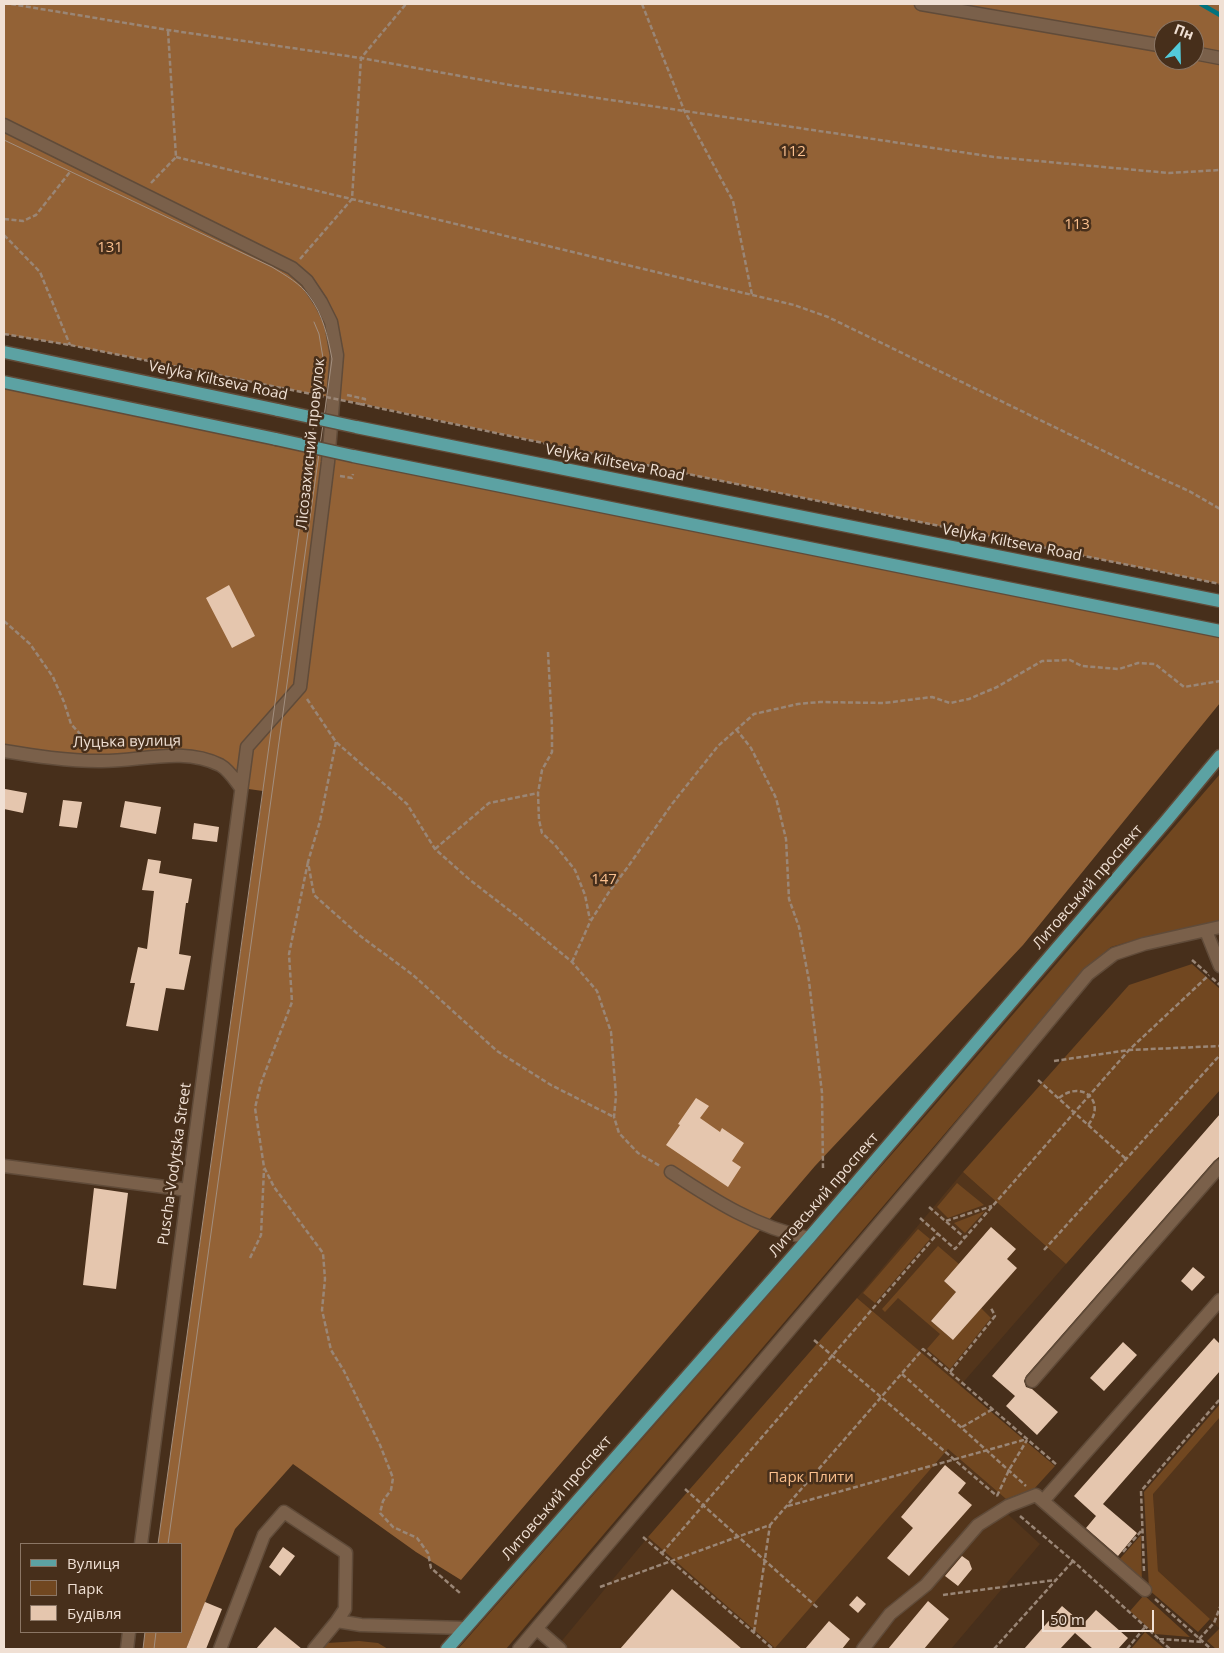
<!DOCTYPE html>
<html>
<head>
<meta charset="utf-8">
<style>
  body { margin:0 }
  #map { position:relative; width:1224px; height:1653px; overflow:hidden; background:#472f1b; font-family:"Open Sans",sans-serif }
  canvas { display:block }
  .frame { position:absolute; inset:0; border:5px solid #f0e0d4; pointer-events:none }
  .legend { position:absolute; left:20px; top:1543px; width:162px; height:90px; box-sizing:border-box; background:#472f1b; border:1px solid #8b7665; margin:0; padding:6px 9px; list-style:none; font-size:15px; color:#f0e0d4 }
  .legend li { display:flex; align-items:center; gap:10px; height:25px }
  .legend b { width:25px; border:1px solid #8b7665 }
  .north { position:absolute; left:1154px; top:20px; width:50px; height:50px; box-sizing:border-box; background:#472f1b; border:1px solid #8b7665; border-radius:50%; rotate:21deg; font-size:14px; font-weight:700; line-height:20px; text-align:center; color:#f0e0d4 }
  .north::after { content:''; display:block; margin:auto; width:18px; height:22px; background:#53cbda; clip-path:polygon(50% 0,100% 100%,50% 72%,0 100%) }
  .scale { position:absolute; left:1042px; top:1610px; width:112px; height:22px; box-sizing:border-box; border:2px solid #f0e0d4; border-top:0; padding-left:6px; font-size:15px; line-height:18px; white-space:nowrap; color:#f0e0d4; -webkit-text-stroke:4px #472f1b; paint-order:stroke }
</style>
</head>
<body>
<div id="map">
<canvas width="1224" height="1653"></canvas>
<div class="frame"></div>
<ul class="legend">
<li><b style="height:6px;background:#5ca2a3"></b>Вулиця</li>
<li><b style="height:14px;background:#714720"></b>Парк</li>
<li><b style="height:14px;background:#e5c6ae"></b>Будівля</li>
</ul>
<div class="north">Пн</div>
<div class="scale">50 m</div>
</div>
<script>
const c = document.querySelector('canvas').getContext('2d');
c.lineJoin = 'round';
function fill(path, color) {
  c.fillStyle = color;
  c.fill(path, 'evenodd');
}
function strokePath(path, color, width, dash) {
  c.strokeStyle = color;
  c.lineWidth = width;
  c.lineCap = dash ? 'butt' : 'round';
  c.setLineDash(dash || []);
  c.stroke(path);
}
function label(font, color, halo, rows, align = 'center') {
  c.font = font + ' "Open Sans",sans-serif';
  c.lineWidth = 5;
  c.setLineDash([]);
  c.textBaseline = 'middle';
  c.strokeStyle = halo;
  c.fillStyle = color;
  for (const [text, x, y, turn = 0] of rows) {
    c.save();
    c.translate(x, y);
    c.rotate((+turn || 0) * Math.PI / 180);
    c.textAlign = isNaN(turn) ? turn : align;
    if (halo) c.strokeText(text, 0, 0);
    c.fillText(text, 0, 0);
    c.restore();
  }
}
fill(new Path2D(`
  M963,1172L1066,1264L960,1386L857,1298Z
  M1220,1417V1629L1158,1571L1153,1493Z
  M948,1449L1006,1499L1000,1507L1040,1544L951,1649H555L648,1537L775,1647Z`), '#53351b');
fill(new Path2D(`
  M1220,774V921L1142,938L1111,947L1085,969L506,1649H458L928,1113Z
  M1192,964L1220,989V1090L1066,1264L963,1172L1129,985Z
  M957,1183L984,1205L948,1218L937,1207Z
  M985,1211L965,1233L954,1223Z
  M918,1229L930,1239L875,1303L863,1293Z
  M938,1246L959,1264L944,1281L956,1292L931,1321L953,1340L981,1308L991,1318L950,1369L927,1349L940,1334L898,1298L885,1312L882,1309Z
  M857,1298L1055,1466L1034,1489L1006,1499L948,1449L775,1648L648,1537Z
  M1220,1404V1417L1153,1494L1158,1571L1210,1619L1198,1632L1149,1590L1144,1492Z
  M1141,1535L1142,1587L1117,1562Z
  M1144,1595L1190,1637L1155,1634L1130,1611Z
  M1220,1628V1649H1216L1207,1641Z
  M1145,1632L1165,1649H1131Z
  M359,1641L378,1643L388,1649H322L327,1643Z`), '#714720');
fill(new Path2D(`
  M4,4H1220V584L693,475L364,404L70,345L4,334ZM1164,30H1194V60H1164Z
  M4,382L1207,628L1220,639V703L1023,945L815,1166L461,1580L416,1552L293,1464L235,1529L186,1649H143L145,1632H181V1544H158L263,791L241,788L203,759L100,761L4,751Z`), '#936236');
strokePath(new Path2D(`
  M1201,4L1220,15`), '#00737e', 4.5);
fill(new Path2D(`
  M229,585L255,636L232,648L206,598Z
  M5,789L27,793L23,813L4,809Z
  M63,800L82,802L77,828L59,826Z
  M125,801L161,807L156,834L120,827Z
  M194,823L219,827L217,842L192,839Z
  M148,859L161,861L159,873L192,879L188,903H186L179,954L191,956L184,990L166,988L158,1031L126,1026L135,983H130L138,947L147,949L154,891L142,890Z
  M696,1098L709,1106L700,1118L720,1132L722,1128L744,1143L732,1161L741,1167L728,1187L666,1145L680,1125L678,1124Z
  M1220,1114V1156L1214,1161L1026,1376L1024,1381L1026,1387L1032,1389L1058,1412L1037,1435L1006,1406L1015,1396L992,1376Z
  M94,1188L128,1193L116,1289L83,1285Z
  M991,1227L1016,1249L1007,1259L1017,1268L953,1340L931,1321L956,1292L944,1281Z
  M1193,1267L1205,1277L1192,1291L1181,1281Z
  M1214,1338L1220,1344V1371L1103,1504L1137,1533L1118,1556L1086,1528L1096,1516L1074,1496Z
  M1123,1342L1137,1355L1104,1391L1090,1378Z
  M945,1465L966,1483L958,1493L972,1505L909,1576L887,1558L913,1528L901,1517Z
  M283,1547L295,1556L280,1576L269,1567Z
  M962,1556L969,1561L972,1569L958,1586L945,1576Z
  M672,1589L742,1649H620Z
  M857,1596L866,1604L858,1613L849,1605Z
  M928,1601L949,1619L924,1649H888Z
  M205,1602L222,1609L206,1649H186Z
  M1062,1606L1083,1624L1096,1610L1128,1638L1118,1649H1093L1075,1633L1060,1649H1024Z
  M829,1621L850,1639L842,1649H805Z
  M275,1627L302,1649H256Z`), '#e5c6ae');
const minor = new Path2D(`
  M921,4L1164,46
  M1194,53L1220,58
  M4,125L292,268L307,281L321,302L331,322L337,355L328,462L300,687L247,747L141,1544
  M4,751C35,756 67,761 99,761C139,762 182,746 220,765C229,770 235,780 241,788
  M1206,931L1220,966
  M4,1166L188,1190
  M671,1172C715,1201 757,1228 809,1238
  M1032,1381L1220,1166
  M1043,1501L1220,1300
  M537,1629L560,1649
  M127,1649L129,1632
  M220,1649L264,1535L284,1512L346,1553L345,1609L337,1621
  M314,1649L337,1621L361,1625L464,1628
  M519,1649L936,1157L1088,974L1114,954L1144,944L1220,927
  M863,1649L890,1614L926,1585L978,1525L1008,1506L1036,1495L1145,1590`);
const major = new Path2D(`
  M4,352L278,410
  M4,382L276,439
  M356,427L1220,601
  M353,456L1220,631
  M447,1649L809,1238L1166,821L1220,756`);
strokePath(minor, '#604b39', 15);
strokePath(major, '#604b39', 15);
strokePath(new Path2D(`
  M11,4L168,30L361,58L510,85L994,157L1169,173L1220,170
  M642,4L684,110L733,201L752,295
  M176,157L794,305L828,317L1149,473L1189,491L1220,509
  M151,183L176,157L168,31
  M4,219L23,221L36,215L70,172
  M4,235L40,272L70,345
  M300,259L352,199L361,58L406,4
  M4,334L70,345L282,388
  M347,395L365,399L364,404
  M360,404L693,475L1220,584
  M340,476L352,478L353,474
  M4,621L30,644L53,677L64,702L71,724L92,747
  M548,652L552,727V752L542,770L538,793L539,820L542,833L555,845L575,870L585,895L590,920
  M307,699L336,742L407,804L435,849L470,880L518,917L572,962L597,991L611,1032L616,1096L614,1117L619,1133L638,1153L660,1166
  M736,729L751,748L776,798L786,839L789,899L799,927L809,981L822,1093L823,1168
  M336,742L320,821L308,862L314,895L359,935L413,975L497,1051L551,1085L614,1117
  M435,849L489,803L538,793
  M308,862L289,954L292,1002L261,1083L255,1108L264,1167L274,1187L323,1253L325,1279L322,1310L331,1350L344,1371L380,1445L393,1478L391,1490L383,1501L380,1513L393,1527L417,1538L428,1553L431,1568L460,1593
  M1192,960L1208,974
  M572,962L590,922L609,892L627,868L672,804L718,746L754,714L798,704L820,702L884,703L932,697L950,703L969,699L997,687L1042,661L1070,660L1082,666L1119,669L1138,663L1155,664L1184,687L1220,681
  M1212,978L1220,985
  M1054,1061L1129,1050L1220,1046
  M1038,1080L1126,1159
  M1059,1098C1082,1079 1107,1102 1088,1125
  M929,1207L964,1237
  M920,1218L955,1249L1129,1050L1209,975
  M946,1221L992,1206
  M1044,1250L1220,1055
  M250,1258L261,1235L264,1169
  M814,1340L997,1496
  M950,1372L995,1316L991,1308
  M902,1374L1026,1486
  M962,1427L993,1409
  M685,1489L819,1609
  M997,1496L1009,1470L1027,1440
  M788,1506L1027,1439
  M1020,1516L1073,1561L1170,1649
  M643,1537L773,1649
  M1123,1552L1142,1530
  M662,1553L938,1233
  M1144,1571L1141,1491L1220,1399
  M600,1587L770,1525L923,1349L1057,1465
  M943,1595L1055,1580
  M1155,1599L1211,1649
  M754,1632L770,1525
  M1159,1639L1203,1642
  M1199,1639L1214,1623L1220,1607
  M994,1649L1073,1561
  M1127,1649L1145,1627`), '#9a8676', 2.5, [5, 2.5]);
strokePath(minor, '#7a604a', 12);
strokePath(major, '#5ca2a3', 12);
strokePath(new Path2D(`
  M4,140L272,267C285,275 301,284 309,296C323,314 328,338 332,359L168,1544
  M158,1544L323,358L319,334L314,322
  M143,1649L145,1632
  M154,1649L156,1632`), '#a38f7f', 1);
const majorBridge = new Path2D(`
  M278,410L356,427
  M276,439L353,456`);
strokePath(majorBridge, '#604b39', 15, []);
strokePath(new Path2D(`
  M282,388L360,404`), '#9a8676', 2.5, [5, 2.5]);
strokePath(majorBridge, '#5ca2a3', 12);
label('15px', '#fbc08e', '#472f1b', [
  ["112",793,152],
  ["113",1077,225],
  ["131",110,248],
  ["147",604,880],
  ["Парк Плити",811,1478]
]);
label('15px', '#f0e0d4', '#472f1b', [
  ["Velyka Kiltseva Road",218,381,12],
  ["Лісозахисний провулок",311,444,-84],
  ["Velyka Kiltseva Road",615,463,11],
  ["Velyka Kiltseva Road",1012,543,11],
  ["Луцька вулиця",127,742,-1],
  ["Литовський проспект",1088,887,-49],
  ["Puscha-Vodytska Street",175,1164,-82],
  ["Литовський проспект",824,1195,-49],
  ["Литовський проспект",557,1498,-49]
]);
</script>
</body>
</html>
